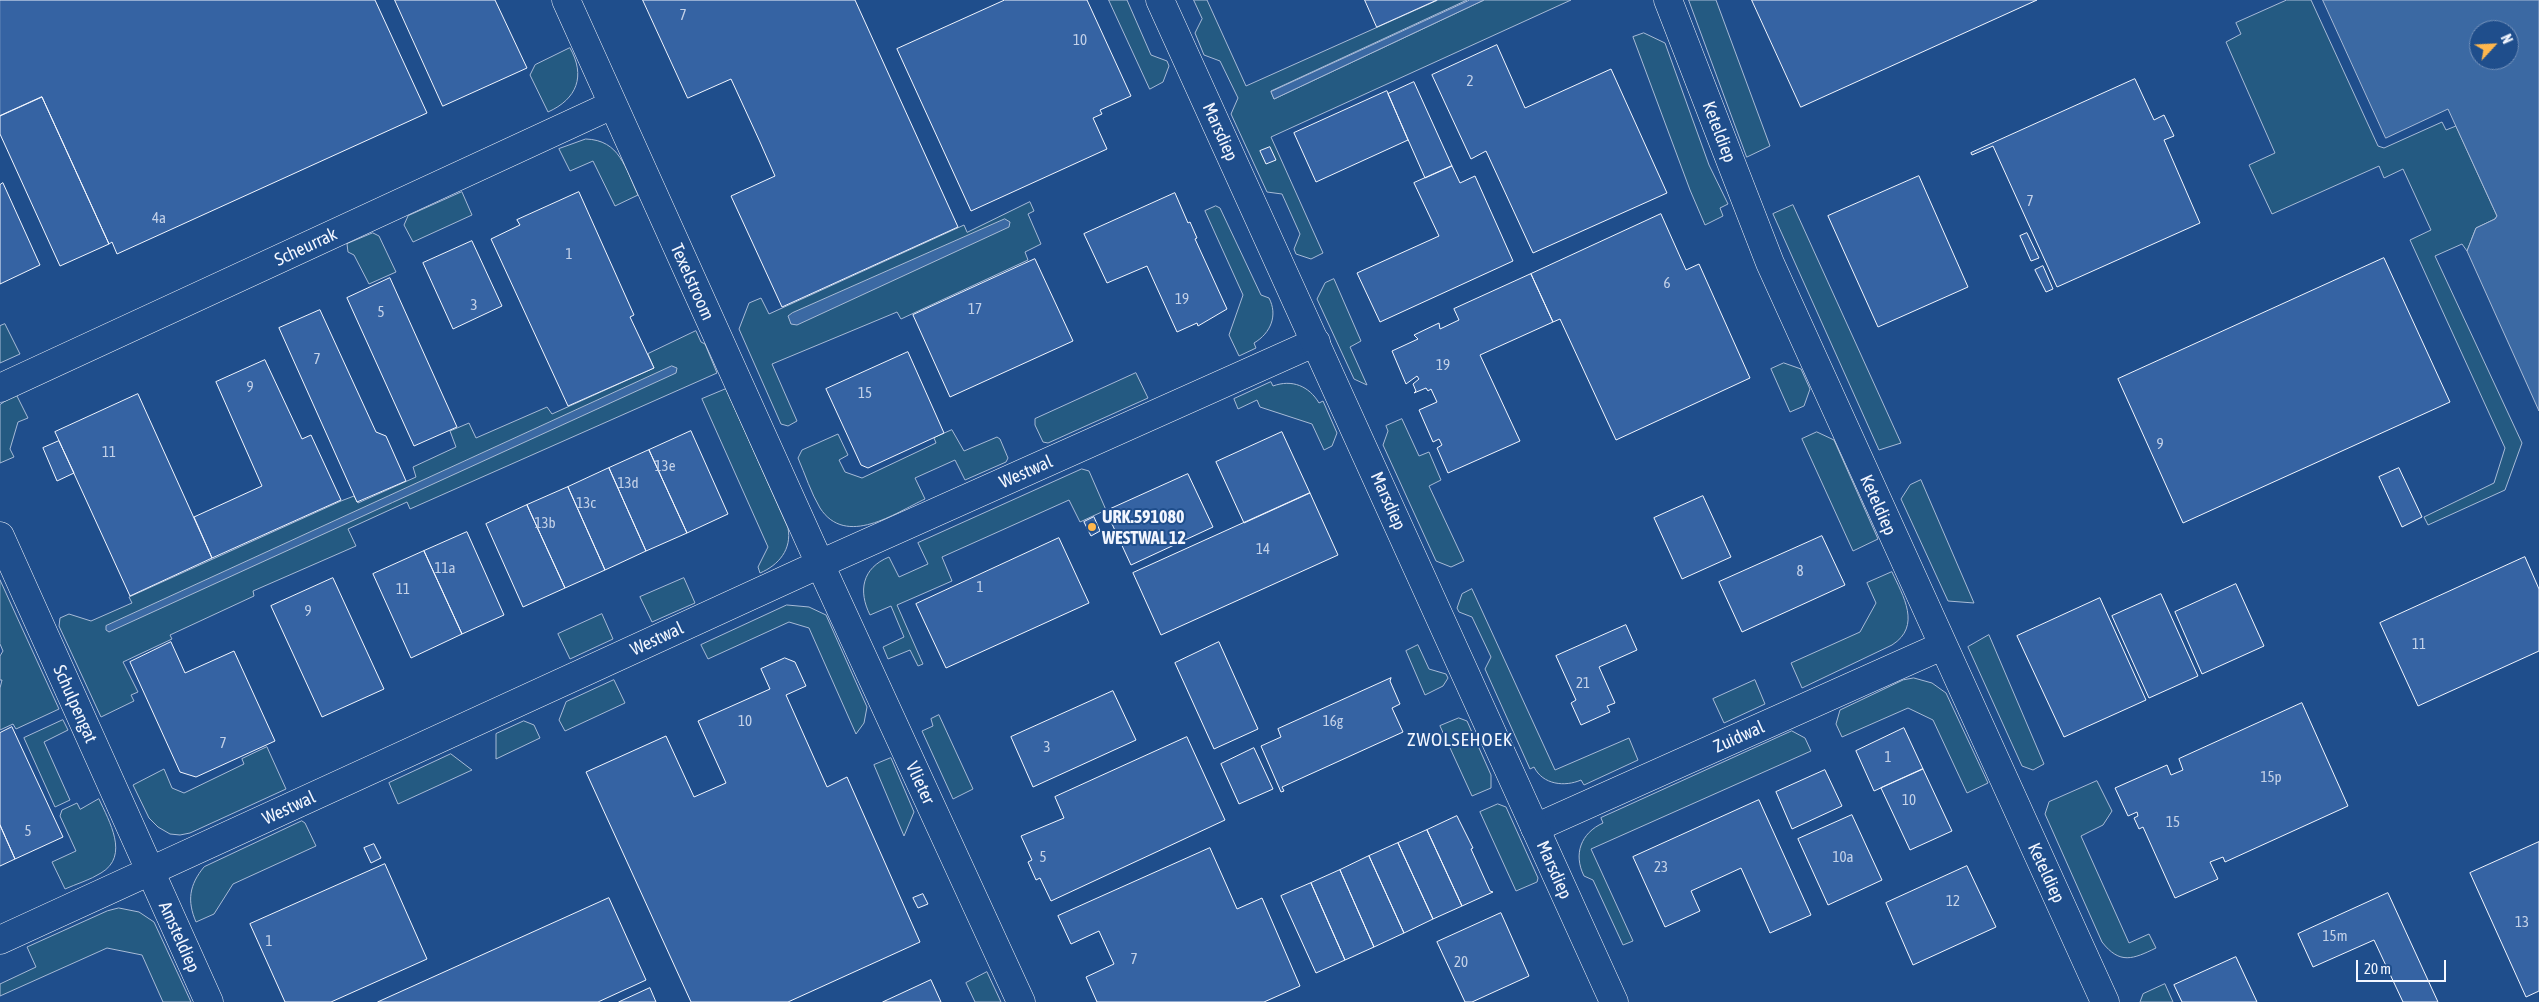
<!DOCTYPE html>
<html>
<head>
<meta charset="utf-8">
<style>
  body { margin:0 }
  #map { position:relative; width:2539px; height:1002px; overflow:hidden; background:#1f4e8c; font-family:"Asap Condensed",sans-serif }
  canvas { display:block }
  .north { position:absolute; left:2469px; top:20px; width:50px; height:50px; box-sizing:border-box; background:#1f4e8c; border:1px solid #7391ba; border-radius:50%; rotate:65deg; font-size:14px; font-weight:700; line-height:20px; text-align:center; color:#f2f6ff }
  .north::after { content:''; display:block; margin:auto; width:18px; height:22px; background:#ffb74d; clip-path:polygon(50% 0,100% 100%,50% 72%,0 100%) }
  .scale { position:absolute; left:2356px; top:960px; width:90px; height:22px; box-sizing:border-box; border:2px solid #f2f6ff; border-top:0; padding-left:6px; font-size:15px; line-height:18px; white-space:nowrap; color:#f2f6ff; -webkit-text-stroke:4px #1f4e8c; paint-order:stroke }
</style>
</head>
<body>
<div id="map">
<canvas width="2539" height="1002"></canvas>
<div class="north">N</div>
<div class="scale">20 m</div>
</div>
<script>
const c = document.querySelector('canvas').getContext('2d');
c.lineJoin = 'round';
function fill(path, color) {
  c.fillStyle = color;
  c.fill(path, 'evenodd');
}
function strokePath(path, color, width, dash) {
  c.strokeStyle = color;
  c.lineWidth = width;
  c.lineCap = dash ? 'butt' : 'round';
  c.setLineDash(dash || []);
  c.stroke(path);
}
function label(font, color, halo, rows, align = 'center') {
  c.font = font + ' "Asap Condensed",sans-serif';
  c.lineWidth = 4;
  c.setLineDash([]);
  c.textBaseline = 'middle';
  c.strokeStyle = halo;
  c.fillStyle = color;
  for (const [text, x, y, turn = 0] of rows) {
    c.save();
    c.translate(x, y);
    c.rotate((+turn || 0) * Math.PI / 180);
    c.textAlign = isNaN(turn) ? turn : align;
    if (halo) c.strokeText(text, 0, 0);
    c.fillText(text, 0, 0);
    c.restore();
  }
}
const green = new Path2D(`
  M1109,0H1127L1151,55L1167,61L1169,66L1163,82L1150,89Z
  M1194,0H1207L1246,86L1438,0H1467L1271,91L1274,99L1484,0H1571L1271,137L1323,253L1311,259L1296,254L1294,249L1300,234L1282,194L1267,192L1231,114L1238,98L1220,61L1204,55L1195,33L1202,19Z
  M1689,0H1716L1770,146L1747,157Z
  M2287,0H2311L2378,146L2384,148L2442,122L2446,130L2456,126L2497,216L2495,219L2476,228L2467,251L2462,244L2435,256L2522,443L2505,490L2428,525L2424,517L2494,483L2505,448L2410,240L2431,230L2403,169L2384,178L2379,166L2272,214L2249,165L2275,153L2226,42L2241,34L2236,23Z
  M1644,33L1665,43L1709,165L1728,204L1720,208L1723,216L1705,225L1690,190L1633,37Z
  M570,48C586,76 577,99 548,112L530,75L535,65Z
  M586,139C620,140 625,168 638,195L615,206L593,161L570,171L559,149Z
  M462,192L472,215L413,242L404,225L408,216Z
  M1030,202L1034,211L1028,214L1041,244L1025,252L1028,260L901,319L897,312L772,364L797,421L788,426L781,424L739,329L749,303L761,298L769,314L964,225L967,232Z
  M1793,205L1901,443L1879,450L1773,214Z
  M1216,206L1220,208L1261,295L1269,298C1278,315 1271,333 1254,343L1256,348L1239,356L1229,335L1243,295L1205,211Z
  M373,233L379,236L396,272L369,284L354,255L348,252L347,244Z
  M1334,279L1361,341L1350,347L1367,385L1354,379L1317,299L1325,283Z
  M5,324L20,354L0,363V326Z
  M696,331L701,342L705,344L717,373L410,509L407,502L348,529L356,546L253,591L254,596L170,635L172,639L123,662L138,692L131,695L134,701L101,717L59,626L60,618L69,614L91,621L132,603L129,597L341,501L354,496L358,503L416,477L413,467L456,447L450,431L469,423L476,438L547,407L552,414L654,368L648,354Z
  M1784,363L1801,369L1810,389L1804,406L1790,412L1771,369Z
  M1136,373L1148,398L1048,443L1043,442L1035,425V419Z
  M1271,382L1273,386C1292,379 1309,386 1319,403L1323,401L1337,433L1332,446L1324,450L1312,424L1260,407L1257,400L1238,409L1234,399Z
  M726,389L788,528C792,549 779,565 760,573L758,567L768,547L702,399Z
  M16,394L28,418L18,422L10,449L14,457L0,463V405Z
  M1402,419L1419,456L1429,452L1441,480L1429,486L1464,561L1451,567L1436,561L1383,445L1388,431L1386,426Z
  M952,430L964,451L997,437L1000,439L1008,458L1006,462L965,480L955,460L915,478L925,499C895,513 846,548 820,508C811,493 805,474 798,458L802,450L838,434L848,455L839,460L845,472L862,478L936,443L934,438Z
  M1817,432L1834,440L1878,539L1853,551L1802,439Z
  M1082,469L1089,471L1106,510L1080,522L1069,500L942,557L952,581L897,605L923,664L918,666L910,650L888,659L883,647L904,637L891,606L870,615C858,591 862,568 889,557L899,577L928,564L918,543Z
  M1921,480L1974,603L1948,601L1901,499L1910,485Z
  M1892,572C1903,596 1922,626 1892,645L1802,688L1791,663L1860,632L1876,603L1867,583Z
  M684,578L695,603L652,622L640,597Z
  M0,580L59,709L16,729L13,724L0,730V688L2,680H0V656L3,651L0,644Z
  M1472,589L1555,770L1629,738L1638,760L1584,785L1581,780C1565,787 1543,785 1534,767L1530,769L1485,669L1491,657L1472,617L1459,612L1457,608L1462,594Z
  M787,605L809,607L826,615L867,707L864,723L856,734L809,628L789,622L708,659L701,645Z
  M602,614L613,639L570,659L558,634Z
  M1989,635L2044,764L2033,770L2022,766L1968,647Z
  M1418,645L1429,669L1446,674L1448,678L1443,686L1425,695L1406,651Z
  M1914,678L1932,683L1946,693L1988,783L1967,793L1933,720L1908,708L1842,737L1836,724L1840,710L1903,680Z
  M614,680L625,703L565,731L559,720L566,702Z
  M1755,680L1765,704L1724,723L1713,699Z
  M939,715L973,789L953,799L922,731L933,726L931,719Z
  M1459,718L1467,721L1491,775V788L1472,796L1440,726Z
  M63,720L68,730L44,742L70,800L55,807L24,738Z
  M524,721L534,725L540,738L496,759V734Z
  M1792,731L1805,738L1811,751L1591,849L1633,941L1623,945L1593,880L1584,876C1573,854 1581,833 1603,823L1601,818Z
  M267,747L286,789L190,833L180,835L170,834L158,827L149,818L133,785L164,769L172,788L184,793L244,764L242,759Z
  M451,754L472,770L398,804L389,783Z
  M891,758L914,812L904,836L874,765Z
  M2097,781L2112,811L2103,825L2081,836L2129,943L2149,934L2156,948C2133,959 2120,965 2102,942L2045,814L2049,802Z
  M99,799C109,821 130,856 101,873C90,880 76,884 65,889L52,862L76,851L60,816L62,810L77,803L80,809Z
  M1498,804L1506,807L1538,878L1537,882L1516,891L1480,812Z
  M302,821L305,823L316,846L233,884L214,914L196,922C187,901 189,885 204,867Z
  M119,908L139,912L154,922L191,1002H163L142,955L107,948L0,996V984L36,967L27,947L107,911Z
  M987,972L1001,1002H975L966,983Z
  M2165,984L2173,1002H2140L2143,994Z`);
fill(green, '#245a82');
strokePath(green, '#a8bbd7', 1);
const water = new Path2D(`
  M1470,0H1484L1274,99L1271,92Z
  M2323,0H2539V411L2467,251L2476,228L2495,219L2497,216L2448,109L2386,138ZM2479,30H2509V60H2479Z
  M1005,219L1010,222L1009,227L797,325L791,324L788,316L792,313Z
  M672,366L677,368L676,373L109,632L106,630V626Z`);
fill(water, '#3b69a3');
strokePath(water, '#a8bbd7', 1);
const building = new Path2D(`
  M0,0H375L427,113L117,254L112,242L109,244L42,97L0,116Z
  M395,0H495L527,68L443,106Z
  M643,0H855L958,227L782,307L731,196L775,176L760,142L731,79L688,98Z
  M1005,0H1087L1131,96L1100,110L1102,114L1093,118L1107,149L971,211L897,49Z
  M1365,0H1437L1377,27Z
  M1752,0H2037L1801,107Z
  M1497,45L1525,108L1611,69L1667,193L1533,253L1486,151L1471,159L1432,75Z
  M2135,79L2154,120L2164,115L2174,136L2164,140L2200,223L2057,287L1993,146L1972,155L1971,153Z
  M1414,82L1452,166L1425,178L1388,94Z
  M1387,91L1408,140L1316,182L1294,133Z
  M42,97L109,244L60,266L0,134V116Z
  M1270,147L1276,160L1266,164L1260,151Z
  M1452,166L1460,183L1475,176L1513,261L1380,322L1357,273L1439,236L1414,183Z
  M1919,176L1968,287L1878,327L1828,216Z
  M3,183L40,265L0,284V185Z
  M579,192L634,315L630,317L654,368L568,406L491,239L520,225L517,220Z
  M1175,193L1188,223L1190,222L1197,238L1195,239L1227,309L1198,326L1197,323L1177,332L1147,266L1107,283L1084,234Z
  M1661,214L1686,270L1699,264L1750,378L1616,440L1560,319L1553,322L1531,274Z
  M2027,233L2039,258L2031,261L2020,236Z
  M472,241L502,306L453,329L423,263Z
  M2384,258L2450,402L2183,523L2118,379Z
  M1035,259L1073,341L950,397L913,315Z
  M2043,266L2053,289L2046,292L2035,270Z
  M1531,274L1553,322L1480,355L1520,441L1448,473L1437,448L1442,445L1439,439L1433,442L1419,410L1437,402L1431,389L1428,391L1426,388L1414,393L1416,391L1413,384L1419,379L1417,376L1406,384L1392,351L1418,339L1414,335L1439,323L1440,329L1459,320L1454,309Z
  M390,278L457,427L414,446L347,298Z
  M320,310L376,432L386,436L406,481L357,502L279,328Z
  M908,352L944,433L868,468L861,465L826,389Z
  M265,360L302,439L311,435L341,500L212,558L194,517L262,486L216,382Z
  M138,394L212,558L130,596L55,432Z
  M691,431L728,514L687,533L649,450Z
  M1282,432L1310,493L1244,523L1216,462Z
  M59,441L74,473L57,481L43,448Z
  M649,450L687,533L646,551L609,468Z
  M609,468L646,551L605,570L568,487Z
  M2399,468L2422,517L2402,527L2379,477Z
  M1188,474L1213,527L1131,565L1106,511Z
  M568,487L605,570L565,588L527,505Z
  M1310,493L1338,555L1161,635L1133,573Z
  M1703,496L1731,557L1682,579L1654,518Z
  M527,505L565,588L523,607L486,524Z
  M1094,517L1100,531L1091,536L1084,522Z
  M467,532L504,615L462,634L424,551Z
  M1822,536L1845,585L1742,632L1719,582Z
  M1059,538L1089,603L946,668L916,604Z
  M424,551L462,634L411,658L373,574Z
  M2525,557L2539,589V651L2418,706L2380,623Z
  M333,578L384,689L322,717L271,606Z
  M2236,584L2264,646L2202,674L2175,612Z
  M2161,594L2198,676L2149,698L2112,616Z
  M2100,598L2146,700L2064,737L2017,636Z
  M1626,625L1637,650L1599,667L1615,703L1607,706L1610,712L1581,725L1571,703L1576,700L1556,656Z
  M171,642L185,673L234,651L275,741L196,777L180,772L130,662Z
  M1219,642L1258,729L1214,749L1175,663Z
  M785,658L795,662L806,686L786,695L827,787L847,777L920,942L788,1002H691L586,772L666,736L694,797L726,783L698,721L770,689L761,669Z
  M1391,678L1390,681L1400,704L1392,708L1403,732L1282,787L1284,791L1281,792L1261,746L1281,737L1278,729Z
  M1113,691L1136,740L1033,787L1011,737Z
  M2302,703L2348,806L2225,862L2223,857L2210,862L2218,879L2175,898L2143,827L2139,829L2134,818L2138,816L2137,812L2128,816L2115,788L2167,765L2171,775L2183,770L2179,759Z
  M12,727L63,837L15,859L0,825V733Z
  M1904,728L1923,769L1874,791L1856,751Z
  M1187,737L1225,820L1051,901L1040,878L1036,880L1028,862L1032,860L1021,836L1064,818L1055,797Z
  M1254,748L1273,789L1239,804L1221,764Z
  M1923,769L1952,831L1910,850L1881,788Z
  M1825,770L1842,806L1792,829L1776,792Z
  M1759,800L1811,915L1770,933L1741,868L1691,891L1700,911L1665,927L1633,857Z
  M1852,815L1882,880L1828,905L1798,839Z
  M1457,816L1473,848L1471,849L1490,891L1493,892L1462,906L1427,830Z
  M0,825L15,859L0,866Z
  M1427,830L1462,906L1433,919L1398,843Z
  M2539,842V991L2526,997L2470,873Z
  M1398,843L1433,919L1404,933L1369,856Z
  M374,844L381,858L371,863L364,848Z
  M1210,848L1237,909L1262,898L1300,986L1264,1002H1097L1086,977L1114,964L1099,931L1071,944L1058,916Z
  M1369,856L1404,933L1374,947L1340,870Z
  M385,864L427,959L331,1002H285L250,924Z
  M1967,866L1996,927L1913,965L1886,903Z
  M1340,870L1374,947L1345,960L1311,883Z
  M1311,883L1345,960L1316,973L1281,896Z
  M2388,893L2438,1002H2403L2374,940L2313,967L2298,934Z
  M923,894L928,904L918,908L913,898Z
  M609,898L646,980L598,1002H378Z
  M1501,913L1529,976L1472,1002H1465L1437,942Z
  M2236,957L2257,1002H2182L2174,985Z
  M931,980L941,1002H883Z
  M650,988L656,1002H619Z`);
fill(building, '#3563a3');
strokePath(building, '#f2f6ff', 1);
const street = new Path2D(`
  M566,0L820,564L1021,1002
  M1668,0L1770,263L2105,1002
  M0,388L612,105
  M0,536L209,1002
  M1535,828L1942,646
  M0,940L820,564L1316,342`);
const secondary = new Path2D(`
  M1160,0L1614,1002`);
strokePath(street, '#f2f6ff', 29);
strokePath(secondary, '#f2f6ff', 29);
strokePath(street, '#1f4e8c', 28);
strokePath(secondary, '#1f4e8c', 28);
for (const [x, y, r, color] of [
  [1092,527,5,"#ffb74d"]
]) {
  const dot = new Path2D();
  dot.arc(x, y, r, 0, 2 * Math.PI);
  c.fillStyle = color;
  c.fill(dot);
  strokePath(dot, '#1f4e8c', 2);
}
label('15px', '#c3d1e8', null, [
  ["7",683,15],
  ["10",1080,40],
  ["2",1470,81],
  ["7",2030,201],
  ["4a",159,218],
  ["1",569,254],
  ["6",1667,283],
  ["19",1182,299],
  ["3",474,305],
  ["17",975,309],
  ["5",381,312],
  ["7",317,359],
  ["19",1443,365],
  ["9",250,387],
  ["15",865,393],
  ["9",2160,444],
  ["11",109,452],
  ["13e",665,466],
  ["13d",628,483],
  ["13c",586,503],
  ["13b",545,523],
  ["14",1263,549],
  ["11a",445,568],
  ["8",1800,571],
  ["1",980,587],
  ["11",403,589],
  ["9",308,611],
  ["11",2419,644],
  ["21",1583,683],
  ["10",745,721],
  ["16g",1333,721],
  ["7",223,743],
  ["3",1047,747],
  ["1",1888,757],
  ["15p",2271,777],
  ["10",1909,800],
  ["15",2173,822],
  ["5",28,831],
  ["5",1043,857],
  ["10a",1843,857],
  ["23",1661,867],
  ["12",1953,901],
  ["13",2522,922],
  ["15m",2335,936],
  ["1",269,941],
  ["7",1134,959],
  ["20",1461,962]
]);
label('18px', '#f2f6ff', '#1f4e8c', [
  ["Marsdiep",1220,132,66],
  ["Keteldiep",1719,132,69],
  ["Scheurrak",306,247,-25],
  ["Texelstroom",692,282,66],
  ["Westwal",1026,472,-24],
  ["Marsdiep",1388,501,66],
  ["Keteldiep",1878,505,66],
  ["Westwal",657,639,-25],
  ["Schulpengat",75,704,66],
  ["Zuidwal",1739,737,-24],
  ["Vlieter",920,783,65],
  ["Westwal",289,808,-25],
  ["Marsdiep",1554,870,66],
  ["Keteldiep",2046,873,65],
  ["Amsteldiep",179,937,66]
]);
label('bold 18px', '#f2f6ff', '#1f4e8c', [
  ["URK.591080",1102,517],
  ["WESTWAL 12",1102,538]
], 'left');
c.letterSpacing = '1px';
label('19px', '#f2f6ff', '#1f4e8c', [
  ["ZWOLSEHOEK",1460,740]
]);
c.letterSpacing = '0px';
</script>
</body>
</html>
